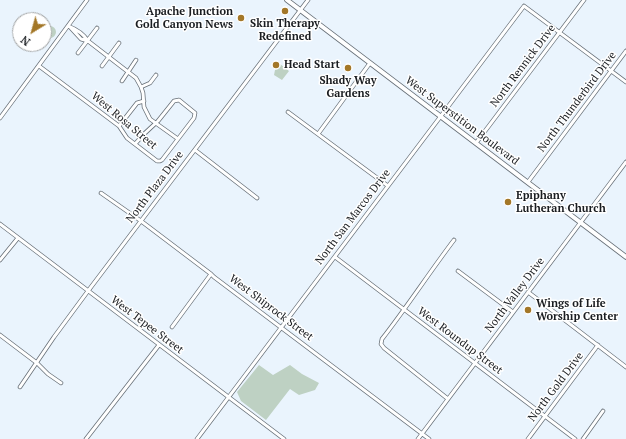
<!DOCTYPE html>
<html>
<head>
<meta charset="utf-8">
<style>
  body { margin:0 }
  #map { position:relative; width:626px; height:439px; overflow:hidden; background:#eaf4fd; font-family:"PT Serif",serif }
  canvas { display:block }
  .north { position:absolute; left:12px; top:12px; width:40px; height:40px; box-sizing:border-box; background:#fff; border:1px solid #a3a5a6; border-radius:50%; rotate:217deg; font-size:11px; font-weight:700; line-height:16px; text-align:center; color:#1a1d21 }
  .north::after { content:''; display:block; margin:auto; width:14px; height:18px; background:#a37728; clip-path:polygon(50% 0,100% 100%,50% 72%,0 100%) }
</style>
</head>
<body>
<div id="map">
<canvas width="626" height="439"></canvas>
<div class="north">N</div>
</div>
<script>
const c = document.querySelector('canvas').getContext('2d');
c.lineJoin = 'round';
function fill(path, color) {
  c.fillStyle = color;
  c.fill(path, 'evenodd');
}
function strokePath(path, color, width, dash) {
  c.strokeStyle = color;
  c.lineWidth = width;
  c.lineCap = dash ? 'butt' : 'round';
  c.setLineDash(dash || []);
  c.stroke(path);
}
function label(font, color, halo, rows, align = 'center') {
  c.font = font + ' "PT Serif",serif';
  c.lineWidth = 3;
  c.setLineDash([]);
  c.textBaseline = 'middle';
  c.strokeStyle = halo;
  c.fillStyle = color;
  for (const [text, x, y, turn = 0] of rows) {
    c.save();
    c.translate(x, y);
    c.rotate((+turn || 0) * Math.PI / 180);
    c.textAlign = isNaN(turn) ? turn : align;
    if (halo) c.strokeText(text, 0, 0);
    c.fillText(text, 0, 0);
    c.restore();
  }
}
fill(new Path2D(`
  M44 32a6 6 0 1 1 12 0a6 6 0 1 1-12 0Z
  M280,64L289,71L282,80L274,75L275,70Z
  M259,365L273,375L290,365L302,374L319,383L315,390L299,395L290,389L266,420L241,401L237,392Z`), '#bed1c3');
const minor = new Path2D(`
  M68,26C76,29 83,33 88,41L136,78L141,87L143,93L144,107L150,119L178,139
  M69,26L81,39L88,41
  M78,53L97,28
  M39,66L119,126L127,138L157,161H160L162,160L194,118L195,113L179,100L174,101L158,121L144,134L135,144
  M102,66L119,43
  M122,81L136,60
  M141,87L150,83L156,75
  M288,112L388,186
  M0,118L87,0
  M119,126L137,103L144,101
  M318,134L370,63
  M476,143L584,0
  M195,150L257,198
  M528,182L626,51
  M101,193L141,221L211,274L214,277L429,439
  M0,224L284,439
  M335,257L575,439
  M0,260L18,238
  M458,271L513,312
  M528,292L626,367
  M172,327L211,274
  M0,335L37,363L48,374L61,383
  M20,387L54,337L88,291L308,0
  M448,399L384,348L381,344L382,339C407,307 429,273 454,240
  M86,439L159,345
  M197,439L524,6L626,82
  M418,439L626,162
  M528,439L598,345
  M583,439L603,411`);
const major = new Path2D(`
  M287,0L626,257`);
strokePath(minor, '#666e76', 4.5);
strokePath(major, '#666e76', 5.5);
strokePath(minor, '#fff', 3);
strokePath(major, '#fff', 4);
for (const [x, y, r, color] of [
  [285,11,4,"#a37728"],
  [241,18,4,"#a37728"],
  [276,65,4,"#a37728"],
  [348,68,4,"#a37728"],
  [508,202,4,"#a37728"],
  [528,310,4,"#a37728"]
]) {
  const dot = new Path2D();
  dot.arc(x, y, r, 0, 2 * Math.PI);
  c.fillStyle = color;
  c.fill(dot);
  strokePath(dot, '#fff', 1.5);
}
label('bold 11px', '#1a1d21', '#fff', [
  ["Apache Junction",233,12,"right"],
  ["Gold Canyon News",233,25,"right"],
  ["Skin Therapy",285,24,"center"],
  ["Redefined",285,37,"center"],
  ["Head Start",284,65],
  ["Shady Way",348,81,"center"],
  ["Gardens",348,94,"center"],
  ["Epiphany",516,196],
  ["Lutheran Church",516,209],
  ["Wings of Life",536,304],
  ["Worship Center",536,317]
], 'left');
label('11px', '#1a1d21', '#fff', [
  ["North Rennick Drive",523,66,-53],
  ["North Thunderbird Drive",577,102,-53],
  ["West Rosa Street",124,121,40],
  ["West Superstition Boulevard",462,121,37],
  ["North Plaza Drive",155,187,-53],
  ["North San Marcos Drive",353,217,-53],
  ["North Valley Drive",515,295,-53],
  ["West Shiprock Street",271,308,37],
  ["West Tepee Street",147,325,37],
  ["West Roundup Street",460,341,37],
  ["North Gold Drive",556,387,-53]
]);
</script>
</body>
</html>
